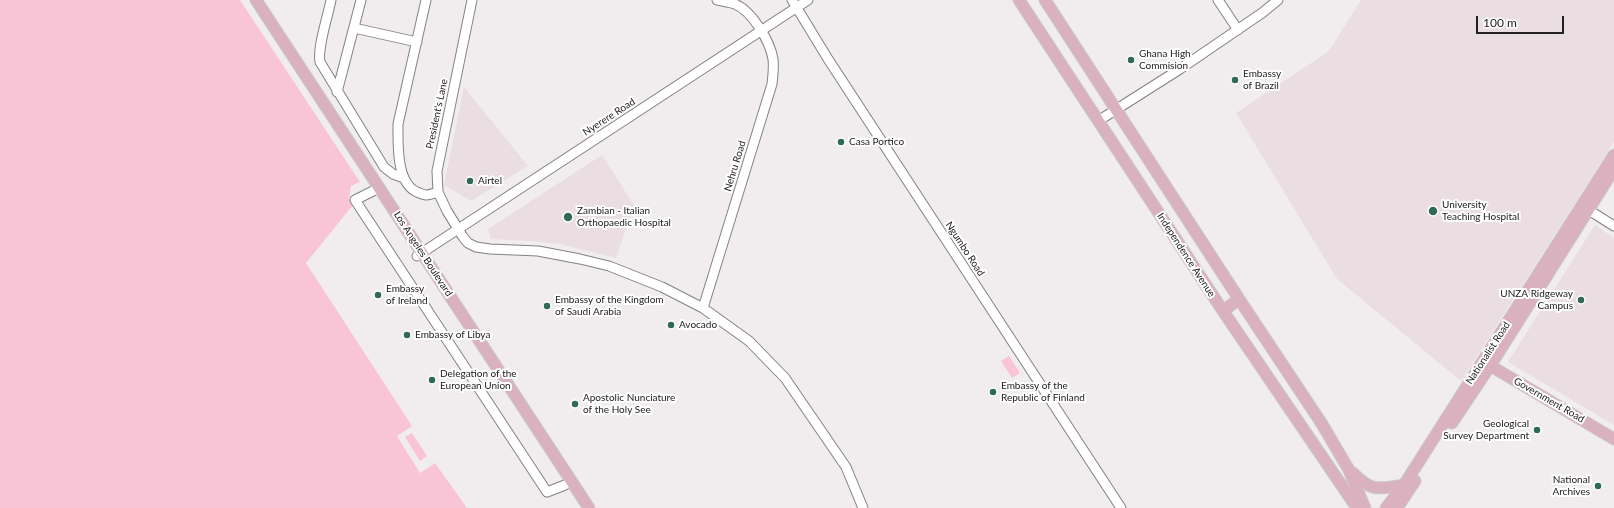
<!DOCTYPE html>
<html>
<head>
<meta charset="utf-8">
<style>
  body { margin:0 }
  #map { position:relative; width:1614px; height:508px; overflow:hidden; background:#f1edee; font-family:Lato,sans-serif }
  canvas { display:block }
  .scale { position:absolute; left:1476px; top:16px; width:88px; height:18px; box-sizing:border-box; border:2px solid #222021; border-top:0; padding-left:5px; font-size:12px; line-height:14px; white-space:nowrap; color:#222021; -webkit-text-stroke:3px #fff; paint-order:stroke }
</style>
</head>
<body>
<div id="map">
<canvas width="1614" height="508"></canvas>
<div class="scale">100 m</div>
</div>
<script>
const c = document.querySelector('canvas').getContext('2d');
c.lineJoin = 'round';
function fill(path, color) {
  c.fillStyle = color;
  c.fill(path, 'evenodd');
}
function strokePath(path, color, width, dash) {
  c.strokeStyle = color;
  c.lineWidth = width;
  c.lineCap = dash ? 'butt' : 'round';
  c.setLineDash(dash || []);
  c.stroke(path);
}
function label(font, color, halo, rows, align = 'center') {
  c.font = font + ' Lato,sans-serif';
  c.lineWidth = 4;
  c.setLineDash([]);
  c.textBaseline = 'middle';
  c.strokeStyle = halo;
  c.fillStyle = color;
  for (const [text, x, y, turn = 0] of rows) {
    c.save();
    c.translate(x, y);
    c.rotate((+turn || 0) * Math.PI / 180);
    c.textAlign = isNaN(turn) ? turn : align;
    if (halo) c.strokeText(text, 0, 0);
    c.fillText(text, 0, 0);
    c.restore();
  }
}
fill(new Path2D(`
  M1361,0H1614V142L1461,381L1337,279L1236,113L1329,51Z
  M464,87L528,166L471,201L444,185Z
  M602,155L634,205L616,258L560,244L530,241L491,239L488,229Z
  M1595,225L1614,238V425L1508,362Z`), '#eadee2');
fill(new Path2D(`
  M0,0H240L360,182L351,186L349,199L353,205L306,263L412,426L397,436L420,473L435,463L467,508H0Z
  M1009,356L1020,373L1012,378L1001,361Z
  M412,433L427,456L420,461L405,437Z`), '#f9c5d6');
const minor = new Path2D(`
  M331,0C328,16 317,48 320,62L384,167L393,174L404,178
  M426,0L398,124C398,143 396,183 417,192C420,193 423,195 426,195C430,195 434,193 438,192
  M472,0L437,171L438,192L447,211L463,237L468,243L476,247L490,249L538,251L580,259L609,266L662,287L703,308L749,341L785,378L846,467L863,508
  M792,0L828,59L1121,508
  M1218,0L1238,30
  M354,28L417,42
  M337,92L361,0
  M1098,121L1180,69L1262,13L1278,0
  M379,188L355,200L547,492L565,485
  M1584,207L1614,226
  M417,256L808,0
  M703,308L772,84C773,75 774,67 773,59C770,41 752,11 735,4C729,2 723,1 717,0`);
const major = new Path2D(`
  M256,0L589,508
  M1019,0L1223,311L1357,508
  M1045,0L1239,299L1322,424L1349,470L1365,508
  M1223,311L1239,299
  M1484,362L1614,439
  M1452,423L1490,366L1614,169
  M1353,473C1371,492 1379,489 1404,485
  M1386,508L1404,485L1614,155
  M1397,508L1415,481`);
strokePath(minor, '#848182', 11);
strokePath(major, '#cac9ca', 13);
strokePath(minor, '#fff', 9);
strokePath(major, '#dab1bf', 11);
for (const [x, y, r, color] of [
  [1131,60,4,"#306a53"],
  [1235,80,4,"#306a53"],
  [841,142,4,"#306a53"],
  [470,181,4,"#306a53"],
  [1433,211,5,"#306a53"],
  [568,217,5,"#306a53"],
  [378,295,4,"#306a53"],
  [1581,300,4,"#306a53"],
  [547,306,4,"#306a53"],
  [671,325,4,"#306a53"],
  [407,335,4,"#306a53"],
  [432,380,4,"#306a53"],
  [993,392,4,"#306a53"],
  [575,404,4,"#306a53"],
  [1537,430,4,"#306a53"],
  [1598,486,4,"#306a53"]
]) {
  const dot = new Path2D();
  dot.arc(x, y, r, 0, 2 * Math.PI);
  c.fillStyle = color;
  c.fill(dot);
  strokePath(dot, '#fff', 1.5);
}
label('10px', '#222021', '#fff', [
  ["Ghana High",1139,54],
  ["Commision",1139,66],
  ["Embassy",1243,74],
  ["of Brazil",1243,86],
  ["Casa Portico",849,142],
  ["Airtel",478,181],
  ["University",1442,205],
  ["Teaching Hospital",1442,217],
  ["Zambian - Italian",577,211],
  ["Orthopaedic Hospital",577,223],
  ["Embassy",386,289],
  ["of Ireland",386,301],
  ["UNZA Ridgeway",1573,294,"right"],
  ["Campus",1573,306,"right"],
  ["Embassy of the Kingdom",555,300],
  ["of Saudi Arabia",555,312],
  ["Avocado",679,325],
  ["Embassy of Libya",415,335],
  ["Delegation of the",440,374],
  ["European Union",440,386],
  ["Embassy of the",1001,386],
  ["Republic of Finland",1001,398],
  ["Apostolic Nunciature",583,398],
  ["of the Holy See",583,410],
  ["Geological",1529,424,"right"],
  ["Survey Department",1529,436,"right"],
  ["National",1590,480,"right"],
  ["Archives",1590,492,"right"]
], 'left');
label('10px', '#222021', '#fff', [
  ["President's Lane",437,114,-78],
  ["Nyerere Road",609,117,-33],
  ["Nehru Road",735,166,-73],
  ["Ngumbo Road",965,249,57],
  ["Los Angeles Boulevard",423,254,57],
  ["Independence Avenue",1186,255,57],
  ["Nationalist Road",1488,353,-57],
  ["Government Road",1549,400,30]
]);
</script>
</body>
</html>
